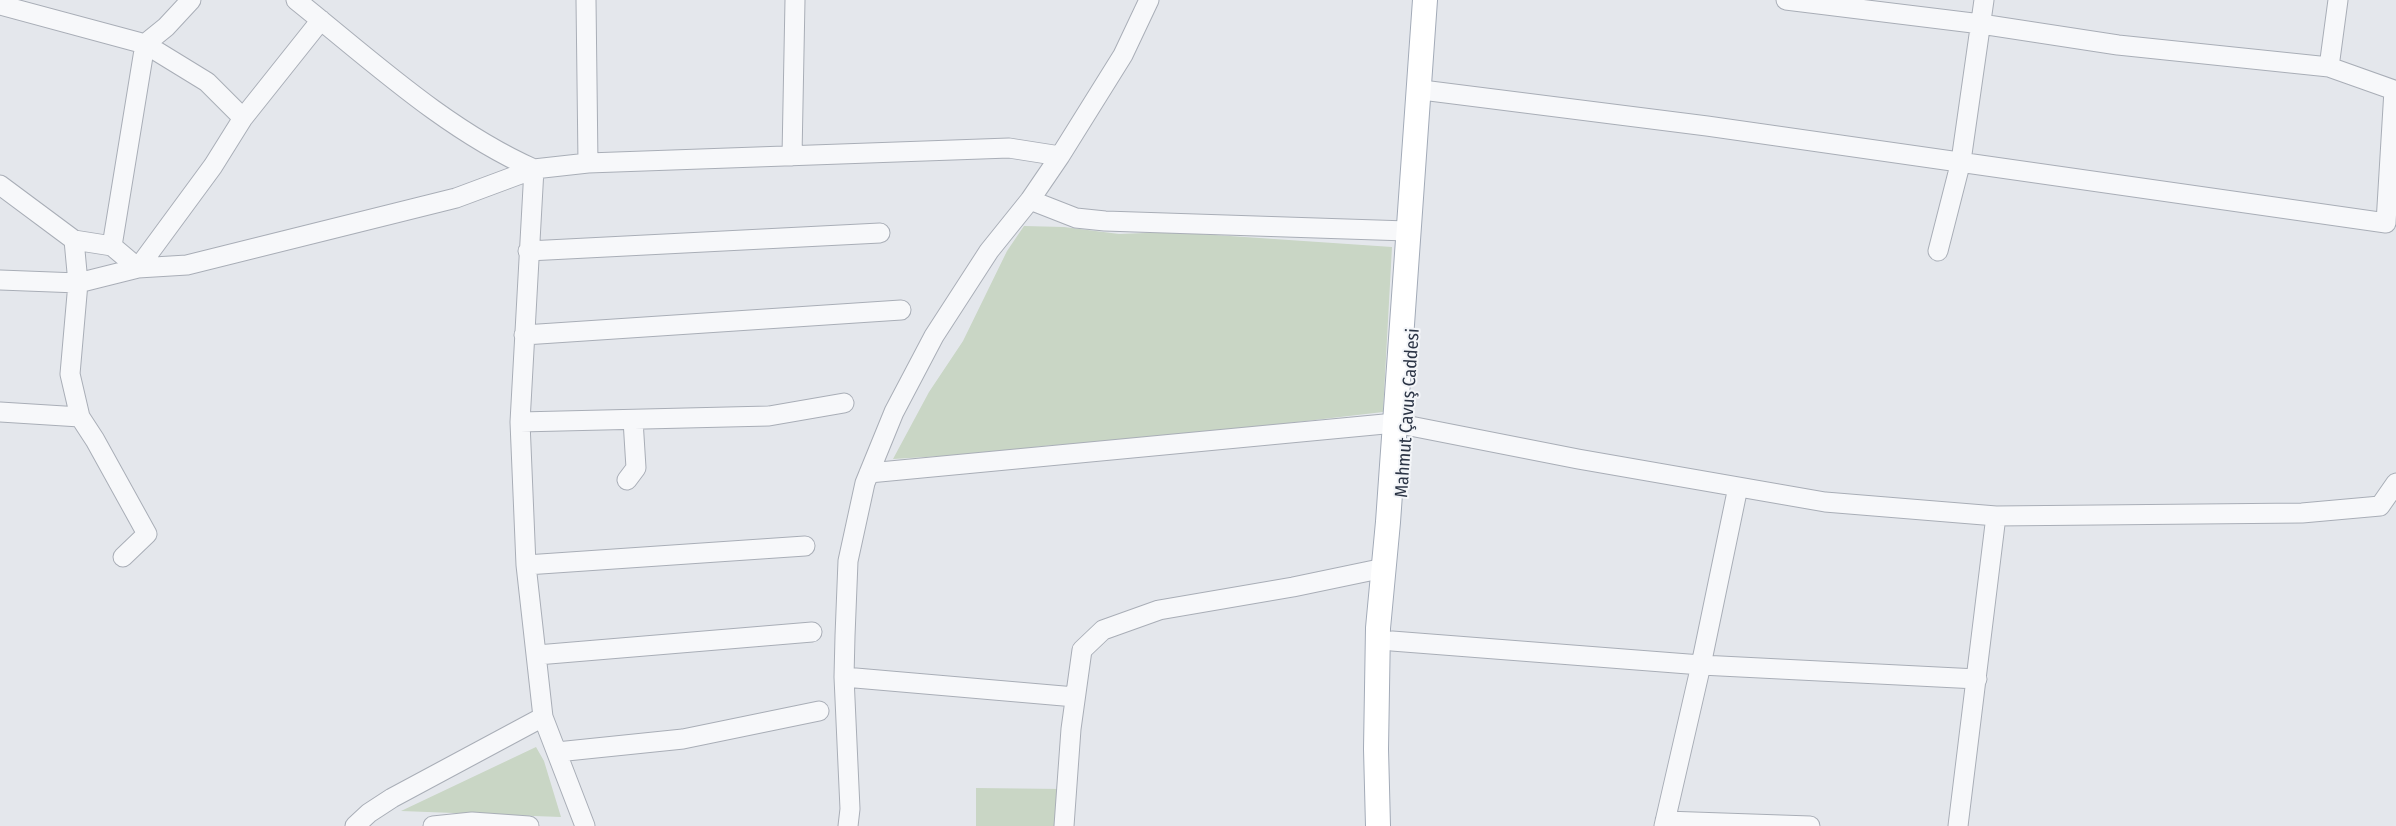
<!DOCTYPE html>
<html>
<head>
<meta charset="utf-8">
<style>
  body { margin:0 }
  canvas { display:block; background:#e4e7ec }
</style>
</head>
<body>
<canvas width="2396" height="826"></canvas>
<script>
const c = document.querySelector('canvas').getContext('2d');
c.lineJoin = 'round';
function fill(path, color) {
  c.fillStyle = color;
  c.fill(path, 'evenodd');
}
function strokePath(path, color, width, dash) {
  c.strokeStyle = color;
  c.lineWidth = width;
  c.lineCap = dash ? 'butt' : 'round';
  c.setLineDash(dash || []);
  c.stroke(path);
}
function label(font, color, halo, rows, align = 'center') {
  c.font = font + ' "Fira Sans Condensed",sans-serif';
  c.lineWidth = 4;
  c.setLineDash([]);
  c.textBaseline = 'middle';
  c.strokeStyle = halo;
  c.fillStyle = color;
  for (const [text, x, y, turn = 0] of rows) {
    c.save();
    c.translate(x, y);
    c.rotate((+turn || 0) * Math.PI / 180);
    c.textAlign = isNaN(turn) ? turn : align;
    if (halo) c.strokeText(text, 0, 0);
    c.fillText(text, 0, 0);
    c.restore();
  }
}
fill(new Path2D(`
  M1024,226L1064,227L1119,234L1171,232L1392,247L1383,412L1186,435L1043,446L992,453L893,459L929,392L963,341L1007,251Z
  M536,747L544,761L561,817L401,811Z
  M976,788L1064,789L1063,826H976Z`), '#c9d6c5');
const minor = new Path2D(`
  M296,0C371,60 446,130 534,169
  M586,0L588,163
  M0,5L145,44L207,82L243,118L213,166L138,268L112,246L74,240L0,185
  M2329,67L2338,0
  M1430,91L1707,126L2386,223L2394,90L2329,67L2118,45L1981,24L1786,0
  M243,118L321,20
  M792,156L795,0
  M1030,200L1076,218L1105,221L1407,231
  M74,240L78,283L70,374L80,417L95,440L147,534L123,557
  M112,246L145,44L166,27L191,0
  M528,251L880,233
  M1938,251L1961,161L1984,0
  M0,280L78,283L138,268L187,265L456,198L534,169
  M524,335L901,310
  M0,412L80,417
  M520,422L769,416L844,403
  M869,473L1395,423L1578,459L1825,502L1996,516L2302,513L2380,506L2396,483
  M627,480L636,468L633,420
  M1738,487L1701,665L1977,679
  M526,565L805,546
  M1392,641L1701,665L1664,826
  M537,655L812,632
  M844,677L1075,697
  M557,752L683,739L819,711
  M1665,821L1810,826
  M355,826L369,813L392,798L543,717
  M433,826L472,822L529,826
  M585,826L543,717L526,565L520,422L534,169L588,163L1009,148L1060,156L1123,55L1149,0
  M848,826L850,809L844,677L845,636L848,561L865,483L894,412L934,336L989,251L1030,200L1060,156
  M1064,826L1071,729L1082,650L1103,630L1159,610L1293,587L1384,568
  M1958,826L1996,516`);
const major = new Path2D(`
  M1378,826L1376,749L1378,628L1388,522L1425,0`);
strokePath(minor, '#a9aeb7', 21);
strokePath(major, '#a3abb8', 26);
strokePath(minor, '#f7f8fa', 19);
strokePath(major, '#fff', 24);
label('18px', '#2b3445', '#f4f6f9', [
  ["Mahmut Çavuş Caddesi",1408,413,-86]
]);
</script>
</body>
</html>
